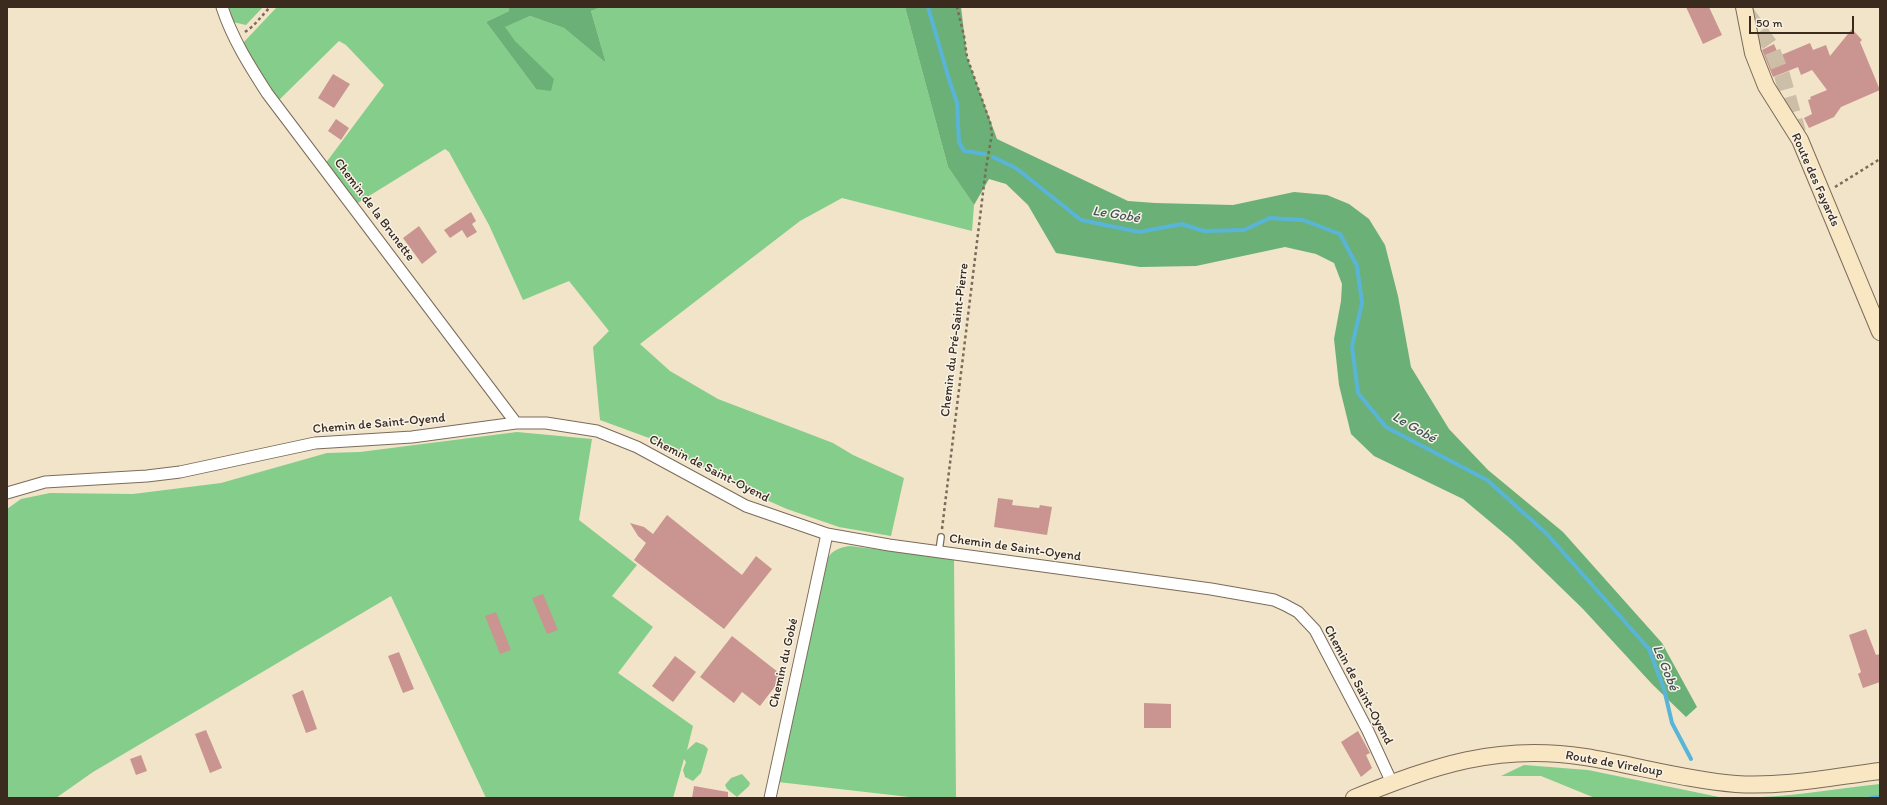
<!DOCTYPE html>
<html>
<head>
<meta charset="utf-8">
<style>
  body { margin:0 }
  #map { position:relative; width:1887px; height:805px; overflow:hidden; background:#f1e4c9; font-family:Itim,sans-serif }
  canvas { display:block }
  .frame { position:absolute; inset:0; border:8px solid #3b2a1e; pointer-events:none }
  .scale { position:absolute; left:1749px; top:16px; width:105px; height:18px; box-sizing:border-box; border:2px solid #3b2a1e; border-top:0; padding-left:5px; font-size:12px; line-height:14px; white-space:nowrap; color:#3b2a1e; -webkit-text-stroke:3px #f7f3e8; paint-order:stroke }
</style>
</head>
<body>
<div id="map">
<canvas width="1887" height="805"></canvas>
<div class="frame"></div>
<div class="scale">50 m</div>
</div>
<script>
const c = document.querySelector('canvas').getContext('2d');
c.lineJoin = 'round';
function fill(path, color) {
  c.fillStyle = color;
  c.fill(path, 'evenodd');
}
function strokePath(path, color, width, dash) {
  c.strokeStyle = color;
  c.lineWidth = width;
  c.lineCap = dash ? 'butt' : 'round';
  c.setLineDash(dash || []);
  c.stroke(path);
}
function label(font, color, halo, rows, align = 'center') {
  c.font = font + ' Itim,sans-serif';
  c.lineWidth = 3;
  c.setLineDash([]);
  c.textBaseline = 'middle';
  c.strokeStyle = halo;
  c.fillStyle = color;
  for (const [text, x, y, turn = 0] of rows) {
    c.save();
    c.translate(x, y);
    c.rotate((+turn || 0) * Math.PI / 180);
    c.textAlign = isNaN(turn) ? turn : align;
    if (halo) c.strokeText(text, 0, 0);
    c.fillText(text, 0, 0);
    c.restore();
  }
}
fill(new Path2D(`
  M229,7H263L246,25L233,22Z
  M277,7H508L509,11L486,22L536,89L516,42L504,27L530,16L564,28L606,63L591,11L601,7H905L948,167L974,205L972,231L842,198L800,221L640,344L670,371L718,399L833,443L853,455L904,478L891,536L839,527L787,509L755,495L649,438L600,420L593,347L609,331L569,281L523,300L489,225L449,152L445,149L356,204L325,164L384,85L346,45L339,41L278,101L259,74L242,44Z
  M517,432L592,439L579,520L637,565L612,596L653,627L618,673L693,726L687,750L696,742L704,745L708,749L701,773L693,781L685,777L683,770L686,762L684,759L673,798H486L391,596L93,772L56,798H7V509L21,499L50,493L133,494L221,483L327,453L360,452Z
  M850,546L954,559L956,798H918L778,782L825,564C830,551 837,548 850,546Z
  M1524,765L1588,770L1719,797C1774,800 1826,790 1880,784V798H1595L1541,776H1501Z
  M742,774L750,783L749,786L737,797L727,789L725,785L731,778Z`), '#84cd8a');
fill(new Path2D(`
  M508,7H601L591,11L606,63L564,28L530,16L505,27L516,42L554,79L551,91L536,89L486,22L509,11Z
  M905,7H961L967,57L997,139L1128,201L1155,203L1233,205L1294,192L1327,195L1349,204L1369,219L1385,245L1398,296L1411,367L1449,429L1488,470L1563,532L1662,643L1697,707L1686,717L1652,684L1583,609L1512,540L1463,499L1374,456L1351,434L1339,385L1334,339L1341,301L1342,284L1334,263L1316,254L1285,247L1196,266L1140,267L1056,253L1028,205L1006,184L989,179L974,205L948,167Z`), '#6bb076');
strokePath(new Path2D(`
  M928,7L948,76L957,103L959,142L964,151L985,154
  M993,157L1016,168L1081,220L1139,232L1182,224L1204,231L1244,230L1270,218L1303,220L1340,234L1357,266L1362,303L1352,346L1358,393L1386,427L1487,480L1546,533L1649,649L1664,689L1672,723L1691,759
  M1871,798L1880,797`), '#59b5d7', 4);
fill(new Path2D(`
  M1686,7H1709L1722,35L1703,44Z
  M1852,29L1862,40L1860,42L1880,90L1841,107L1834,117L1809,128L1804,118L1812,114L1808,100L1811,99L1810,97L1827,90L1812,70L1801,75L1798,67L1773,77L1762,50L1774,44L1779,56L1810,43L1813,50L1826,45L1830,56Z
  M333,74L350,84L334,108L318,98Z
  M336,119L349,128L341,140L328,131Z
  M471,212L476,221L472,224L477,232L467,238L462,230L450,238L444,230Z
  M419,226L437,252L422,264L403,238Z
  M998,498L1013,500L1012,505L1039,508L1040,505L1052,507L1047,535L994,527Z
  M667,515L742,575L756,556L772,569L724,629L634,560L646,543L638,536L630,523L644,527L653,534Z
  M543,594L558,630L547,634L532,598Z
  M496,612L511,650L500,654L485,616Z
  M1866,629L1876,655L1880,654V682L1863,688L1858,674L1861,672L1849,635Z
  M732,636L783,676L760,706L742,692L734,703L700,677Z
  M399,652L414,689L403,693L388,656Z
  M675,656L696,672L673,702L652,686Z
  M303,690L317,729L306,733L292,695Z
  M1144,703L1171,704V728H1144Z
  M206,730L222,768L210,773L195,734Z
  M1358,731L1370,753L1366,755L1372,768L1361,777L1341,742Z
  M141,755L147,771L136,775L130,759Z
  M694,786L728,792V798H692Z`), '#ca9590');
strokePath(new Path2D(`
  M1746,12L1770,45L1782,75L1798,132`), '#cdbfa7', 16, [16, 8]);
const lane = new Path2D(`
  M939,551L941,537`);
const street = new Path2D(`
  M222,7C232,38 249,65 267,93L516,423
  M7,493L45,482L147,476L180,472L315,443L412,437L516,423H546L597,431L637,447L746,506L827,534L889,545L1211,589L1274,600L1285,605L1298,612L1315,630L1368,731L1392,783
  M770,798L827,534`);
const secondary = new Path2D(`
  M1744,7L1753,53L1766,86L1800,140L1880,332
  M1354,798C1434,766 1497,743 1585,757C1635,765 1685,780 1736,784C1784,787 1832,777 1880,771`);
strokePath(lane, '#7b6b5a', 8);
strokePath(street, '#7b6b5a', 13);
strokePath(secondary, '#7b6b5a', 18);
strokePath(new Path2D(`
  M245,32L253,26L270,7
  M1835,187L1880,159
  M942,529L986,168L992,134L990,122L967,57L964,36L957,7`), '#7b6b5a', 2.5, [3, 3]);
strokePath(lane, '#fff', 5.5);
strokePath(street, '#fff', 11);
strokePath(secondary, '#f9e7c3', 16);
label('13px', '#3b2a1e', '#f7f3e8', [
  ["Route des Fayards",1815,180,66],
  ["Chemin de la Brunette",374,210,53],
  ["Chemin du Pré-Saint-Pierre",955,340,-83],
  ["Chemin de Saint-Oyend",379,424,-5],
  ["Chemin de Saint-Oyend",709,469,27],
  ["Chemin de Saint-Oyend",1015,548,8],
  ["Chemin du Gobé",784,663,-77],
  ["Chemin de Saint-Oyend",1358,685,62],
  ["Route de Vireloup",1614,764,10]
]);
label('italic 14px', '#445456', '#f7f3e8', [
  ["Le Gobé",1116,215,9],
  ["Le Gobé",1414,428,30],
  ["Le Gobé",1665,668,68]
]);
</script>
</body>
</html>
